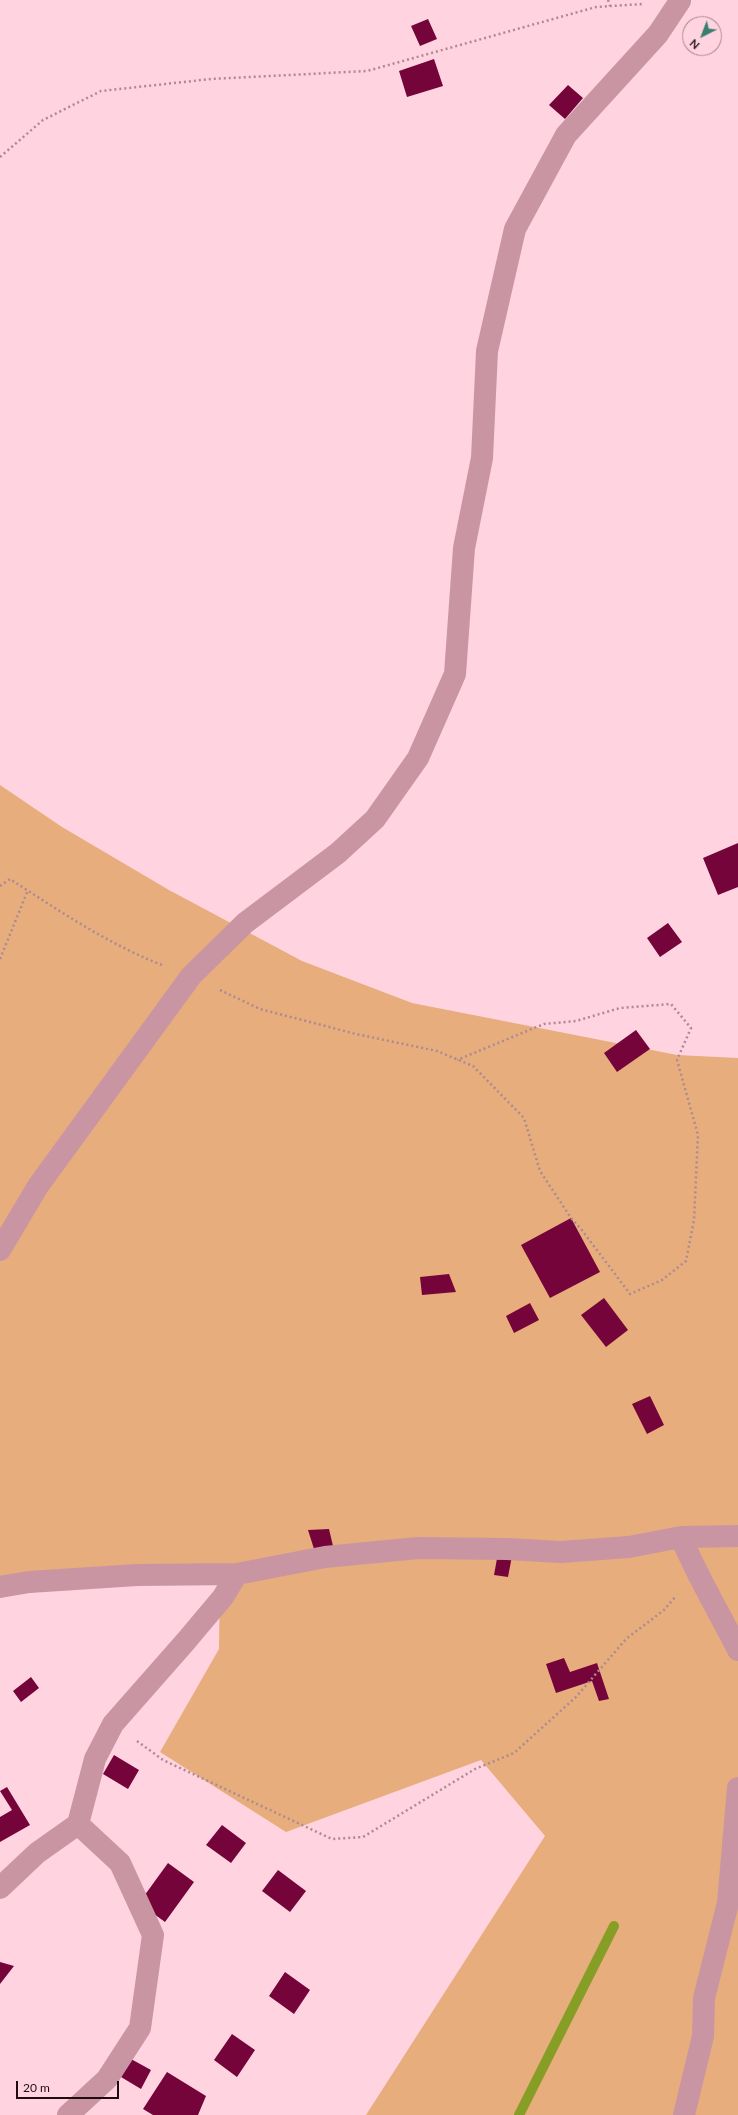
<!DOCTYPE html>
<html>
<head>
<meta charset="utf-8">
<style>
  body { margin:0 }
  #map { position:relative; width:738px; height:2115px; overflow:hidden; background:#ffd3df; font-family:Lato,sans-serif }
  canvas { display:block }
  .north { position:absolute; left:682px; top:16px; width:40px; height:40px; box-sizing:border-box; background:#ffd3df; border:1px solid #a5838d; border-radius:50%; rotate:222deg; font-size:11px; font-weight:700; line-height:16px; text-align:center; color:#1e0c12 }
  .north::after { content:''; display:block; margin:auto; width:14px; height:18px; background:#3a7e72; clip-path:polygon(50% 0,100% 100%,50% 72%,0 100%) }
  .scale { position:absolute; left:16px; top:2081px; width:103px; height:18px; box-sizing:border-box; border:2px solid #1e0c12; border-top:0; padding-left:5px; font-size:12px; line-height:14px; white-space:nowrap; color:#1e0c12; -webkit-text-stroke:3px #ffd3df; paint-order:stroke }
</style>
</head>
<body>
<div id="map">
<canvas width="738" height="2115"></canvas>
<div class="north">N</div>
<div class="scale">20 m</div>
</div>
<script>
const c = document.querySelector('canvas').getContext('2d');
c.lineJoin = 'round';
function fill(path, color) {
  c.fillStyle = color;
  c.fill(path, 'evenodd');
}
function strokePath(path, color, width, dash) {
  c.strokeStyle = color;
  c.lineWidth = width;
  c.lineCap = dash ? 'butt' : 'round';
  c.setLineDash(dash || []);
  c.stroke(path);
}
fill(new Path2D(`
  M0,785L62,827L169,890L302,961L412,1003L677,1055L738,1058V2115H366L545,1836L481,1760L286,1832L160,1752L219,1649L220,1572L0,1596Z`), '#e7ad7c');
strokePath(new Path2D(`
  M519,2115L614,1926`), '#869e25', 10);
fill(new Path2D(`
  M428,19L437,39L420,46L411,26Z
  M434,59L443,86L407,97L399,71Z
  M568,85L583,98L565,119L549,105Z
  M738,843V887L718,895L703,858Z
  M668,923L682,942L660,957L647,938Z
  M636,1030L650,1049L617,1072L604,1053Z
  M571,1218L600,1272L550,1298L521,1245Z
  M449,1274L456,1292L422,1295L420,1277Z
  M604,1298L628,1330L606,1347L581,1315Z
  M530,1303L539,1320L514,1333L506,1316Z
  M650,1396L664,1425L647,1434L632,1404Z
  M329,1529L333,1546L315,1552L308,1530Z
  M498,1553L512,1556L508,1577L494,1575Z
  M564,1658L570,1672L597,1663L609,1699L599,1701L592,1681L556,1693L546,1664Z
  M31,1677L39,1688L21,1702L13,1691Z
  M114,1755L139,1770L128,1789L103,1774Z
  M7,1787L30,1825L0,1842V1817L12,1810L0,1791Z
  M222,1825L246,1843L231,1863L206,1845Z
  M168,1863L194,1882L165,1922L139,1903Z
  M278,1870L306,1891L290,1912L262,1891Z
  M0,1962L14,1966L0,1984Z
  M285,1972L310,1990L294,2014L269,1996Z
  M232,2034L255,2050L237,2077L214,2060Z
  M131,2059L151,2070L141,2089L121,2077Z
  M167,2072L206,2096L198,2115H153L143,2109Z`), '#75043a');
strokePath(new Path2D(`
  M608,0L610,6
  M0,157L43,120L101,91L211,79L367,71L596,7L643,4
  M0,886L10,879C58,910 108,944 162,965
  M0,959L28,890
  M220,990L260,1009L356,1034L437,1051L473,1066L524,1118L540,1171L571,1218L581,1229L630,1294L662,1280L686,1261L694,1220L698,1135L677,1060L691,1028L671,1004L620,1008L576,1021L544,1024L457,1060
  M137,1741L163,1760L332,1839L363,1837L475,1769L514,1753L576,1697L626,1639L664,1610L676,1596`), '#ac8a93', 2.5, [2, 3]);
strokePath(new Path2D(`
  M0,1250L38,1186L191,976L245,923L338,853L375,819L418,758L455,674L464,548L482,458L487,351L515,229L566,135L658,34L680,1
  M681,1537C697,1576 719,1612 738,1650
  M0,1587L29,1582L137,1575L237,1574L325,1557L418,1548L507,1549L561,1552L629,1547L681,1537L738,1536
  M0,1888L37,1853L78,1824L95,1759L113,1724L186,1641L223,1597L237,1574
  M68,2115L107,2079L140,2028L153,1935L120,1863L78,1824
  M684,2115L703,2036L704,1998L728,1903L738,1788`), '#c995a3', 22);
</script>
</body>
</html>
